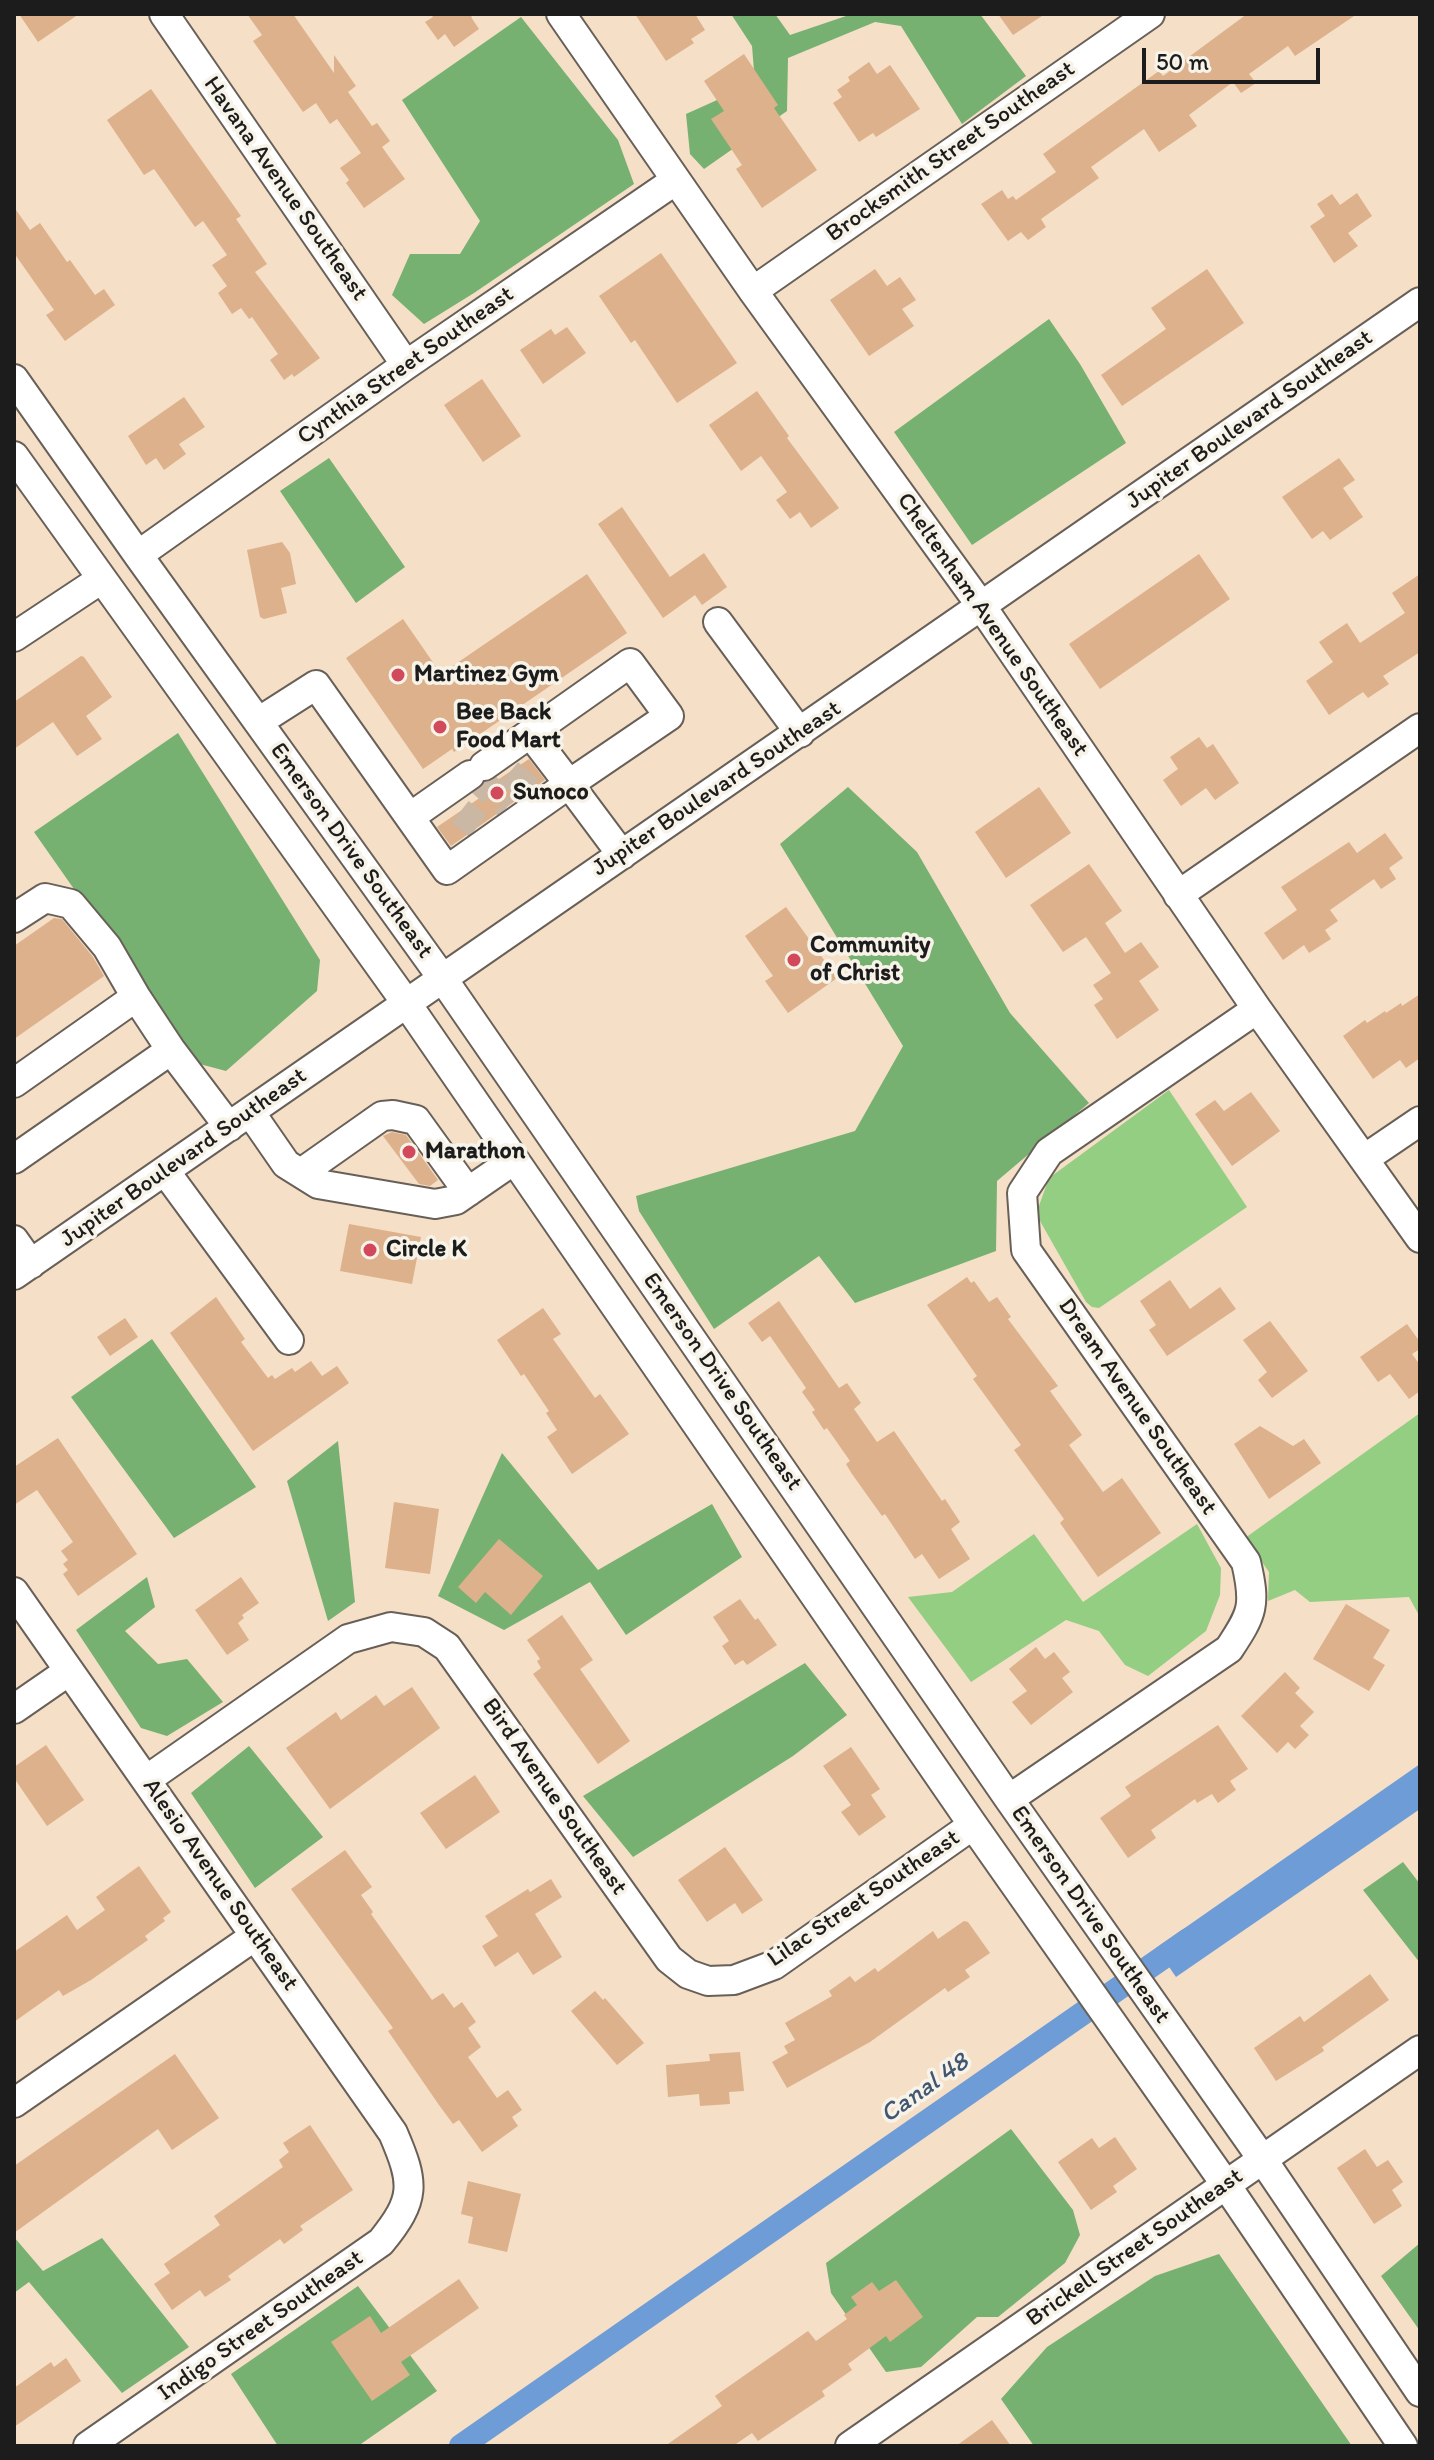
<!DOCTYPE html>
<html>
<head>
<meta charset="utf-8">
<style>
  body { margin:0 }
  #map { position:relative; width:1434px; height:2460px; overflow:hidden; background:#f5dfc6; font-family:Itim,sans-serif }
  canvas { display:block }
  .frame { position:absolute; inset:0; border:16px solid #1c1c1c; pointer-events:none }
  .scale { position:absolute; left:1142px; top:48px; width:178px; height:36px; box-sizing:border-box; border:4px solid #1c1c1c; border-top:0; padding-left:10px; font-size:24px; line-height:28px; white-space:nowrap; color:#1c1c1c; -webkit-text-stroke:6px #f7f3e8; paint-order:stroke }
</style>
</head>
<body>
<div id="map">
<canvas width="1434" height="2460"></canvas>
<div class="frame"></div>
<div class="scale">50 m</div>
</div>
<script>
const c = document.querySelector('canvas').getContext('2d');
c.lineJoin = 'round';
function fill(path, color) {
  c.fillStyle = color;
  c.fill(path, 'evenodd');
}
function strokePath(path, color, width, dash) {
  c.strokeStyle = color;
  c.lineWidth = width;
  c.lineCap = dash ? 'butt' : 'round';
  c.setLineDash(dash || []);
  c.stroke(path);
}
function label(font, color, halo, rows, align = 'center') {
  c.font = font + ' Itim,sans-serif';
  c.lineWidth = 7;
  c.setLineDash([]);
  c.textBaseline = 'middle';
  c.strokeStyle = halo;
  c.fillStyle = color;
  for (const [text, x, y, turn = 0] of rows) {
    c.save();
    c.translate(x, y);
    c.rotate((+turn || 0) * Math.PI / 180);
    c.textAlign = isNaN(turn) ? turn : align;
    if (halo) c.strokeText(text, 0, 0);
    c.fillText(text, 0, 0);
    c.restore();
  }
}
fill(new Path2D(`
  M1169,1090L1247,1207L1099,1308L1092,1307L1086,1302L1036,1214L1049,1178Z
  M1420,1413V1617L1409,1597L1310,1602L1295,1590L1268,1601L1269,1572L1245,1538Z
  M1197,1524L1221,1568L1220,1595L1206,1631L1148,1676L1125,1665L1099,1631L1066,1620L971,1682L908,1597L952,1592L1034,1534L1083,1602Z`), '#93ce83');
fill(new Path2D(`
  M731,14H775L790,35L852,14H980L1026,76L962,124L901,26L875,22L788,58L787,111L704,169L690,154L686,114L755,83L752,46Z
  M521,17L618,140L634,184L474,293L424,324L392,295L410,254H460L480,221L402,100Z
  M1049,319L1080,364L1126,443L972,545L894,432Z
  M329,458L405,567L356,603L280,491Z
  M178,733L320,960L317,991L226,1071L196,1063L34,832Z
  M848,787L917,852L1010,1013L1089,1103L997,1181L996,1251L855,1303L819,1256L714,1329L639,1211L636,1196L855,1131L903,1046L780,844Z
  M152,1339L256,1487L174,1538L71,1397Z
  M338,1441L355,1602L328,1621L287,1481Z
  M502,1453L598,1570L712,1504L742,1557L626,1635L590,1582L504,1630L438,1596Z
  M147,1577L155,1607L125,1631L158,1664L187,1659L223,1702L167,1736L141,1728L76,1630Z
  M805,1663L847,1715L793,1756L633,1857L583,1796Z
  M249,1746L323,1837L255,1888L191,1793Z
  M1403,1862L1420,1884V1963L1363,1890Z
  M1011,2129L1073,2210L1080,2235L1065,2263L998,2317H977L921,2367L886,2372L831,2293L826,2263Z
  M14,2237L43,2271L102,2238L189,2347L122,2393L29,2282L14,2293Z
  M1420,2243V2331L1381,2276Z
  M1219,2254L1352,2446H1034L1001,2399L1047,2347L1155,2276Z
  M358,2286L437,2391L358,2446H278L231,2374Z`), '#76b171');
fill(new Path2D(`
  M1420,1764V1809L1176,1977L1156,1948Z`), '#6e9cd6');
strokePath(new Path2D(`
  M461,2446L1188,1940`), '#6e9cd6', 24);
fill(new Path2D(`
  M19,14H79L38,42Z
  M247,14H293L334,73V55L356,86L348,92L372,126L377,123L390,141L382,147L405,179L364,208L346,183L349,180L340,168L361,153L337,119L330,124L316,103L303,112L253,41L262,35Z
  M431,14H474L471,17L479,29L454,47L445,34L438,40L425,22L433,17Z
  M635,14H695L705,30L691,39L694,43L666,61Z
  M998,14H1045L1013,35Z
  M1247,14H1357L1295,56L1288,46L1249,74L1256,83L1241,93L1233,82L1189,115L1197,126L1159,152L1144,129L1091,167L1099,178L1041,219L1046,227L1028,240L1021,232L1008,241L981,204L1002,190L1008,199L1013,196L1016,200L1056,172L1043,154L1159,71L1163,76Z
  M744,54L778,105L774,108L817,170L762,208L736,169L742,165L711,119L724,111L704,81Z
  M869,62L877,74L890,65L920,109L876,137L873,133L859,142L833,103L842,97L837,90L850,81L848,77Z
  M151,89L241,216L236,219L267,264L255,272L320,358L294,377L292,374L284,380L270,360L278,354L252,317L249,319L241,308L232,314L218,293L227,286L212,265L227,255L203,221L195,227L154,169L144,175L107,120Z
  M1357,193L1372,216L1348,233L1358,246L1334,263L1310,226L1325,216L1317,204L1332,194L1340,205Z
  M14,207L30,230L40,223L67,262L70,260L95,295L104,289L115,305L65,341L46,315L54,310L14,253Z
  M661,253L737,363L677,403L635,340L631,343L599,296Z
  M875,269L887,286L900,277L916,300L902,309L914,326L869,356L830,300Z
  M1207,269L1244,323L1122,406L1101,375L1166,329L1151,308Z
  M567,327L586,353L543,384L520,350L551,329L555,335Z
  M482,379L521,436L483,462L444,405Z
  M757,391L789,436L787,438L839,508L811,528L800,512L790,519L776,500L787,492L761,456L741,471L709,425Z
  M184,397L205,427L179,444L186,454L164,470L156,458L146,465L128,436Z
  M1339,458L1355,480L1343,488L1363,517L1330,540L1323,531L1312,539L1282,497Z
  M622,507L670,577L704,553L727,587L702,605L695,595L663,618L598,524Z
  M282,542L290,553L296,584L281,588L287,613L264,619L260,617L247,550Z
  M1199,554L1230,599L1100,689L1069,644Z
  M587,574L627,633L454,752L452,749L423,769L346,658L403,619L441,674Z
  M1420,574V652L1383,676L1389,684L1368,698L1363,692L1329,715L1306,681L1333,662L1319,642L1347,623L1360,643L1405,613L1392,593Z
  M81,656L84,657L112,697L86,716L102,739L77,756L53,722L14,749V702Z
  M1199,737L1207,748L1213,744L1239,783L1215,800L1206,788L1181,806L1163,780L1178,769L1170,757Z
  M529,759L545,780L451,846L437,827L484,795L481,791Z
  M1039,787L1071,833L1006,878L975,832Z
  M1385,833L1403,858L1389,868L1396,879L1381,889L1374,879L1330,910L1338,921L1325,930L1331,939L1309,953L1304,945L1283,960L1264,933L1297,910L1281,887L1349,842L1357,853Z
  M1089,864L1122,911L1105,923L1125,953L1141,942L1159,967L1139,981L1159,1010L1117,1039L1094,1005L1103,999L1093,985L1111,973L1086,937L1063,952L1030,905Z
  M786,907L837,978L788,1013L765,981L773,976L745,936Z
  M54,918L62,919L93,957L104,976L14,1039V946Z
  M1420,994V1058L1406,1068L1400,1060L1373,1079L1343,1036L1365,1020L1367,1023L1385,1011L1386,1013L1401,1003L1402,1006Z
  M1251,1092L1280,1131L1232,1166L1195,1114L1215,1100L1224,1111Z
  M392,1132L406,1135L438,1180L430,1186L419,1184L383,1136Z
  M349,1224L421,1237L412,1284L340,1271Z
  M967,1277L971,1283L974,1281L989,1302L997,1297L1011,1317L1008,1319L1058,1386L1050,1391L1082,1435L1069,1445L1103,1492L1122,1478L1161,1533L1098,1577L1060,1523L1064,1519L1014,1450L1021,1445L973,1379L977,1376L927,1305Z
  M1170,1280L1190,1309L1220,1287L1236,1309L1167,1356L1149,1330L1156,1325L1140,1301Z
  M216,1297L245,1339L241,1342L268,1378L272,1375L275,1379L292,1368L295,1372L311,1361L322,1376L337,1366L349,1383L253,1451L170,1333Z
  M779,1301L839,1388L847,1383L861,1403L854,1409L877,1442L894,1431L942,1501L945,1499L960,1522L951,1529L970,1559L939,1579L922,1554L915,1559L885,1514L882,1516L852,1474L846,1464L850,1461L827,1428L824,1430L812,1412L815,1410L802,1392L806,1388L770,1336L762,1342L748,1323Z
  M543,1308L561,1334L553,1339L595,1398L600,1394L629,1434L572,1474L547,1437L557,1430L546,1413L549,1411L524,1374L521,1376L497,1340Z
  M125,1318L138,1337L110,1356L97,1337Z
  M1270,1321L1308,1371L1272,1398L1258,1380L1267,1372L1243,1340Z
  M1407,1324L1420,1342V1349L1412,1354L1420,1365V1391L1409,1399L1390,1374L1378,1382L1360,1357Z
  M1260,1426L1293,1446L1304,1439L1321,1463L1269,1499L1234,1444Z
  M58,1438L137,1554L78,1596L63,1574L68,1570L63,1564L68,1560L61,1551L73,1542L37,1490L14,1505V1467Z
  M394,1502L439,1509L430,1574L385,1568Z
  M499,1539L543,1576L511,1615L485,1592L476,1603L458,1587Z
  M241,1577L259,1603L242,1615L244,1618L238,1623L249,1640L227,1655L195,1610Z
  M740,1599L755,1620L758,1618L777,1645L747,1665L743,1660L735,1665L722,1646L729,1641L713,1617Z
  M1346,1604L1390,1630L1373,1658L1385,1665L1369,1691L1313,1659Z
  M562,1615L593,1660L580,1669L630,1741L598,1764L533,1674L541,1668L537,1661L540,1659L527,1640Z
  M1036,1647L1045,1659L1054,1652L1070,1672L1062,1678L1073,1692L1031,1725L1012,1702L1027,1691L1009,1669Z
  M1285,1672L1300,1688L1295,1693L1314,1712L1300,1726L1309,1735L1295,1749L1288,1742L1277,1753L1241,1716Z
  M412,1687L440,1728L330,1809L286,1748L336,1712L341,1720L376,1695L384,1706Z
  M1218,1725L1248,1769L1230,1781L1236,1790L1218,1803L1212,1794L1197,1803L1195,1799L1151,1830L1156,1838L1128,1858L1100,1818L1131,1796L1125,1787Z
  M46,1745L84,1800L47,1826L14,1778V1767Z
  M851,1747L880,1789L871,1795L886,1817L859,1836L841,1812L851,1805L823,1766Z
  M475,1775L500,1812L446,1849L420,1813Z
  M725,1847L763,1900L742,1914L735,1903L707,1922L678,1880Z
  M345,1850L372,1887L361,1895L373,1912L371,1914L432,2000L443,1993L454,2008L462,2002L476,2022L468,2028L481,2047L468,2057L497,2098L508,2090L522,2110L512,2117L518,2126L482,2152L459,2120L453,2124L439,2105L388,2031L393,2028L291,1889Z
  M139,1866L171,1912L163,1918L165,1921L145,1936L148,1940L91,1980L63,1996L59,1990L14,2022V1952L67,1915L77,1930L105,1910L96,1897Z
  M551,1879L562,1897L535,1914L562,1957L533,1975L518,1952L495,1967L482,1946L498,1936L485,1916L528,1889L530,1892Z
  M964,1921L968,1922L990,1953L965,1970L970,1977L948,1992L945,1988L870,2042L787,2088L772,2062L788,2053L784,2046L795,2040L785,2023L832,1996L829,1991L850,1976L855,1982L875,1968L878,1972L933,1931L938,1939Z
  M1370,1974L1389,2000L1322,2047L1324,2051L1276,2081L1254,2048L1300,2016L1304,2022Z
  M595,1991L603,2000L605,1998L644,2043L617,2065L571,2011Z
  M740,2052L744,2091L729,2092L730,2104L700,2106L699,2094L668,2097L666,2065L710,2061L709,2054Z
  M175,2054L219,2118L172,2150L158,2129L14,2233V2166Z
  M310,2125L353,2190L300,2226L303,2230L284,2244L280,2239L228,2276L231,2280L205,2297L200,2290L172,2310L154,2284L170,2273L164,2264L220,2225L214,2216L283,2167L279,2160L289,2152L283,2143Z
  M1115,2137L1137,2169L1113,2186L1117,2192L1091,2210L1058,2162L1092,2138L1099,2148Z
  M1365,2149L1377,2167L1388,2160L1403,2182L1392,2190L1402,2206L1374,2224L1337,2168Z
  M468,2181L521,2194L507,2252L468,2243L473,2217L461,2214Z
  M459,2279L479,2308L401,2362L410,2375L372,2401L331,2342L370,2316L381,2333Z
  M896,2280L923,2317L890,2342L886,2336L848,2364L852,2370L822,2391L825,2396L758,2441L752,2433L733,2446H665L722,2406L715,2396L808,2331L816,2341L847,2319L844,2315L857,2305L851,2297L872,2282L879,2291Z
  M66,2358L81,2381L14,2427V2388L51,2362L54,2367Z
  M992,2420L1011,2446H956Z`), '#dcb18b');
strokePath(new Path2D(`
  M509,773L530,791
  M472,774L508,806
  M460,812L478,826`), '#cab8a4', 28, [28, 14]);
const minor = new Path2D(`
  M164,14L406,365
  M561,14L753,291L982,607L1257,1009L1420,1238
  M753,291L1150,14
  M14,379L138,555L443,979L1009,1799L1263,2160L1420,2392
  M14,456L407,1004L973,1825L1226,2185L1403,2446
  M138,555L406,365L676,180
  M718,622L800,733
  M14,637L100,580
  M258,722L316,685L447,870L569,784L622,855
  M484,766L630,663L669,716L569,784L530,733
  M410,817L470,775
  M1178,895L1420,728
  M14,918L45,898L71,904L107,947L136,997
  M14,1083L136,997L171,1050
  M250,1112L286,1164L318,1184L435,1204L456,1200L514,1160
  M14,1159L171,1050L229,1127
  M1364,1159L1420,1121
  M165,1171L289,1340
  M301,1173L382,1116L393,1115L416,1120L468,1192
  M14,1240L31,1264
  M14,1275L1420,302
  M14,1592L393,2133C415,2184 416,2199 381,2242L88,2446
  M14,1709L69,1671
  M146,1780L348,1639L391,1627L424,1632L447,1647L669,1959L688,1974L708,1981L734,1980L774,1965L973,1825
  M1009,1799L1229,1649C1253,1613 1256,1605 1246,1562L1026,1250L1022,1193L1049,1152L1257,1009
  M14,2103L255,1936
  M850,2446L1420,2050`);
strokePath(minor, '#686058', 32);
strokePath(minor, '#fff', 28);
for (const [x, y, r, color] of [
  [398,675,8,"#d1495b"],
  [440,727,8,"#d1495b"],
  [497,793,8,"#d1495b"],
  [794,960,8,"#d1495b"],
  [409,1152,8,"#d1495b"],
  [370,1250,8,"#d1495b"]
]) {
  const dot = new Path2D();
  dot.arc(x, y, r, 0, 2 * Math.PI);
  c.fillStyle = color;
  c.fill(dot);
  strokePath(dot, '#f7f3e8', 3);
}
label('24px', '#1c1c1c', '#f7f3e8', [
  ["Brocksmith Street Southeast",951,152,-35],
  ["Havana Avenue Southeast",285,189,55],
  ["Cynthia Street Southeast",406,366,-35],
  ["Jupiter Boulevard Southeast",1250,420,-35],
  ["Cheltenham Avenue Southeast",992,625,55],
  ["Jupiter Boulevard Southeast",717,789,-34],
  ["Emerson Drive Southeast",351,851,54],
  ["Jupiter Boulevard Southeast",184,1158,-35],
  ["Emerson Drive Southeast",722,1382,55],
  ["Dream Avenue Southeast",1137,1407,55],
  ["Bird Avenue Southeast",554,1797,55],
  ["Alesio Avenue Southeast",220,1885,55],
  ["Lilac Street Southeast",864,1899,-34],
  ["Emerson Drive Southeast",1090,1915,55],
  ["Brickell Street Southeast",1135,2248,-35],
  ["Indigo Street Southeast",261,2326,-35]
]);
label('bold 24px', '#1c1c1c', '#f7f3e8', [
  ["Martinez Gym",414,675],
  ["Bee Back",456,713],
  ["Food Mart",456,741],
  ["Sunoco",513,793],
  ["Community",810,946],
  ["of Christ",810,974],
  ["Marathon",425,1152],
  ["Circle K",386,1250]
], 'left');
label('italic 26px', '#415670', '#f7f3e8', [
  ["Canal 48",925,2089,-35]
]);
</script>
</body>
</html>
